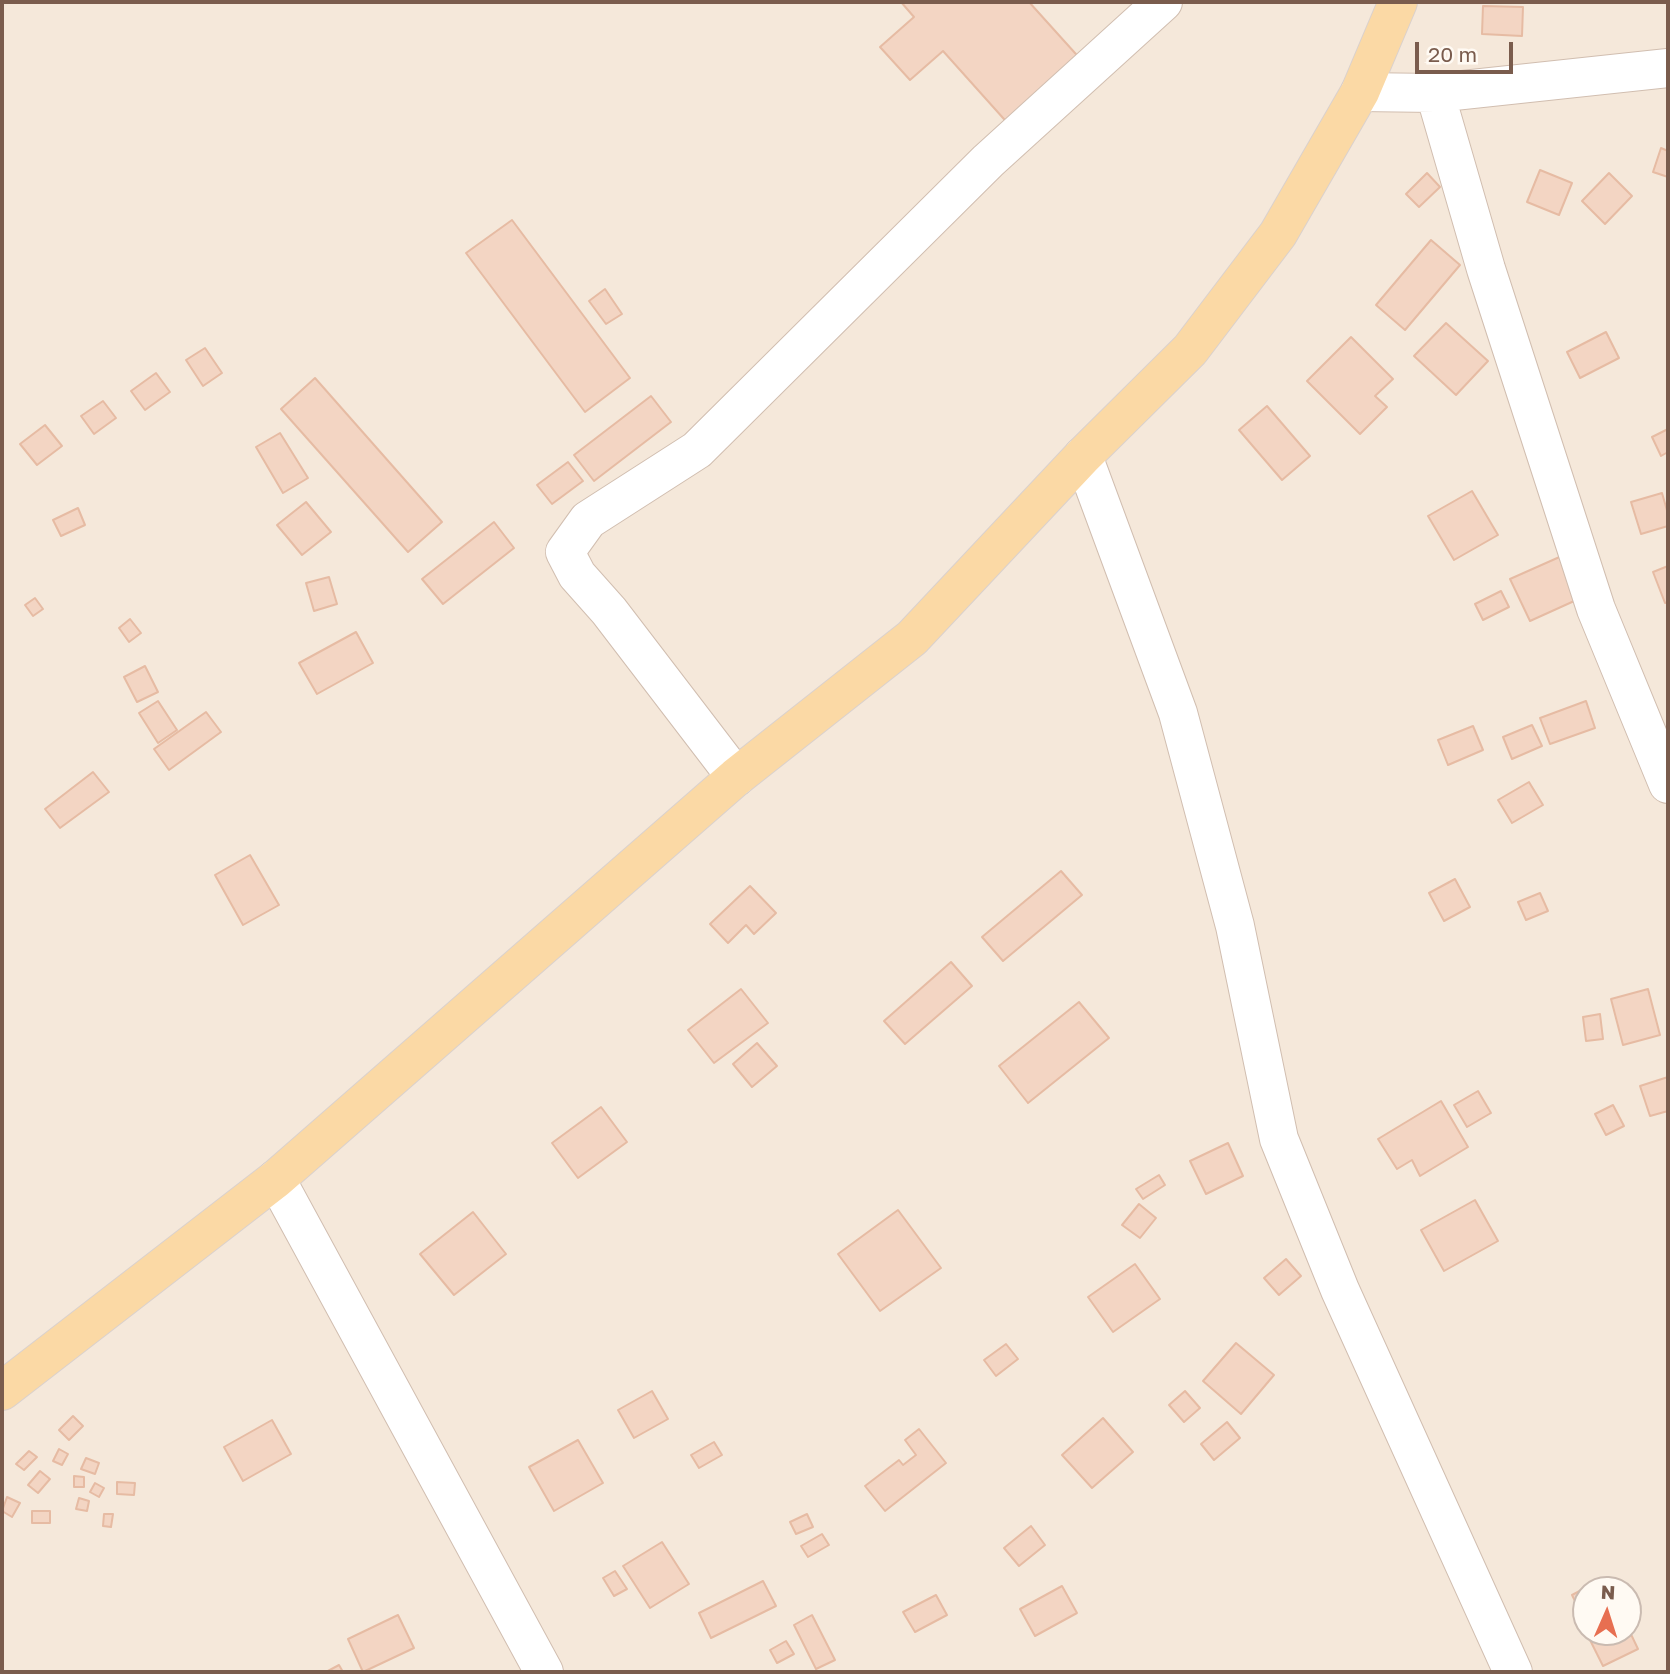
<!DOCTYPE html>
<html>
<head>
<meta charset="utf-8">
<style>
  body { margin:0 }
  #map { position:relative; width:1670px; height:1674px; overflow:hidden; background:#fdf6ec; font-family:"Golos Text",sans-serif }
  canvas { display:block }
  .frame { position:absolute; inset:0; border:4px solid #7a5c4d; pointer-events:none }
  .north { position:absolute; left:1572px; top:1576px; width:70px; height:70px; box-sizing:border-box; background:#fffaf3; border:2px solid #cabbb1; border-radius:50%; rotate:3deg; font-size:19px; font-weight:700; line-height:28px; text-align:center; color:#7a5c4d }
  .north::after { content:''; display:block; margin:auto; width:24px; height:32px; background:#e76f51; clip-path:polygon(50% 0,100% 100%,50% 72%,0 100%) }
  .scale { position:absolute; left:1415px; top:42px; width:98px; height:32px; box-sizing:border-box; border:4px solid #7a5c4d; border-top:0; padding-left:9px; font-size:21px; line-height:24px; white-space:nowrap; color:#7a5c4d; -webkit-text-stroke:5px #fffaf3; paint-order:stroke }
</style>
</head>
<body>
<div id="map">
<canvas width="1670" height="1674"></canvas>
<div class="frame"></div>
<div class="north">N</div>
<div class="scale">20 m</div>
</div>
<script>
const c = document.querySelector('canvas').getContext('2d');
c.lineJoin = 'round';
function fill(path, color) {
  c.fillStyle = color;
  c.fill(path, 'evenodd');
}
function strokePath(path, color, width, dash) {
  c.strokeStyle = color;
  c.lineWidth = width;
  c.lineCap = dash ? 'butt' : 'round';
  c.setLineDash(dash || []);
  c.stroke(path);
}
fill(new Path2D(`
  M2,2H1668V1672H2ZM1586,1590H1628V1632H1586Z`), '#f5e8da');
const building = new Path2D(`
  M901,2H1029L1084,63L1012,128L943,51L910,80L880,47L914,17Z
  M1483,6L1523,7L1522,36L1482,34Z
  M1661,148L1668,151V177L1653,172Z
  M1540,170L1572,183L1559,215L1527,202Z
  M1427,173L1440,187L1419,207L1406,194Z
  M1609,173L1632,196L1605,224L1582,201Z
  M512,220L630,378L585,412L466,253Z
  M1431,240L1460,265L1405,330L1376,305Z
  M605,289L622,314L606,324L589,301Z
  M1446,323L1488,361L1456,395L1414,356Z
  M1606,332L1619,358L1580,378L1567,352Z
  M1351,337L1393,379L1375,396L1387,407L1360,434L1307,381Z
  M205,348L222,373L203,386L186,360Z
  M156,373L170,392L145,410L131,391Z
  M315,378L442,522L408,552L281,409Z
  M651,396L671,422L594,481L574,455Z
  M103,401L116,418L94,434L81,416Z
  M1267,406L1310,456L1282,480L1239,430Z
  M45,425L62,446L37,465L20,444Z
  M1668,429V452L1661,456L1652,437Z
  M280,433L308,478L283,493L256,447Z
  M568,462L583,481L552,504L537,485Z
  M1472,491L1498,535L1454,560L1428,516Z
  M1662,493L1668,514V526L1641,534L1631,502Z
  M306,502L331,532L302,555L277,525Z
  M78,508L85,525L61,536L53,520Z
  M494,522L514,548L443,604L422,579Z
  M1564,555L1583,597L1530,621L1510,579Z
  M1668,566V602L1665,603L1653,572Z
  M329,577L337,604L314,611L306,583Z
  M1501,591L1509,607L1483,620L1475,604Z
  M35,598L43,609L33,616L25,605Z
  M130,619L141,633L129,642L119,628Z
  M356,632L373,663L317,694L299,663Z
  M145,666L158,692L137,702L124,677Z
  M158,701L177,730L158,743L139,713Z
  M1586,701L1595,728L1550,744L1540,718Z
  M206,712L221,732L169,770L154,749Z
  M1532,725L1542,746L1512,759L1503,737Z
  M1473,726L1483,750L1448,765L1438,740Z
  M93,772L109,792L60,828L45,809Z
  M1529,782L1543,805L1512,823L1498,800Z
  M250,855L279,905L243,925L215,875Z
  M1061,871L1082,895L1003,961L982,937Z
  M1455,879L1470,907L1444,921L1429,893Z
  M750,886L776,913L754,934L746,925L728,943L710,924Z
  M1540,893L1548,911L1526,920L1518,902Z
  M951,962L972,986L905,1044L884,1021Z
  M741,989L768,1023L714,1063L688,1030Z
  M1648,989L1660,1035L1623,1045L1611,999Z
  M1079,1002L1109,1038L1028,1103L999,1066Z
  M1600,1014L1603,1039L1586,1041L1583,1017Z
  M757,1043L777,1066L752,1087L733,1064Z
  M1668,1077V1111L1650,1116L1640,1086Z
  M1478,1091L1491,1113L1467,1127L1454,1105Z
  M1441,1101L1468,1147L1420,1176L1412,1160L1397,1169L1378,1139Z
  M1613,1105L1624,1126L1606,1135L1595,1114Z
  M601,1107L627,1142L578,1178L552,1143Z
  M1228,1143L1243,1176L1206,1194L1190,1161Z
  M1159,1175L1165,1185L1143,1199L1136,1189Z
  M1475,1200L1498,1241L1444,1271L1421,1230Z
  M1139,1204L1156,1218L1140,1238L1122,1225Z
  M898,1210L941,1268L880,1311L838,1254Z
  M473,1212L506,1254L454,1295L420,1254Z
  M1286,1259L1301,1276L1279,1295L1264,1278Z
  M1135,1264L1160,1299L1113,1332L1088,1297Z
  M1236,1343L1274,1375L1241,1414L1203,1381Z
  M1006,1344L1018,1359L996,1376L984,1360Z
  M652,1391L668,1419L634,1438L618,1410Z
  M1185,1391L1200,1408L1184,1422L1169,1405Z
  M73,1416L83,1426L69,1440L59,1430Z
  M1103,1418L1133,1452L1092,1488L1062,1455Z
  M272,1420L291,1454L243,1481L224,1447Z
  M1227,1422L1240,1438L1214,1460L1201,1444Z
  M919,1429L946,1463L885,1511L865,1486L899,1460L903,1465L916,1455L905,1440Z
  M578,1440L603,1483L554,1511L529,1467Z
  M714,1442L722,1455L699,1468L691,1455Z
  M59,1449L68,1454L62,1465L53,1461Z
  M29,1451L37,1457L24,1470L16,1464Z
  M86,1458L99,1463L95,1474L81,1469Z
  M40,1471L50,1479L38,1493L28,1485Z
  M74,1476L84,1477V1487H74Z
  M117,1482L135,1483L134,1495L117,1494Z
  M95,1483L104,1488L99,1497L90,1492Z
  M7,1497L20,1503L12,1517L2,1511Z
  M79,1498L89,1501L87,1511L76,1509Z
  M32,1511H50V1523H32Z
  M104,1514H113L111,1527L103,1526Z
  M807,1514L813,1527L796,1534L790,1522Z
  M1031,1526L1045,1545L1019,1566L1004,1548Z
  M822,1534L829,1545L808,1557L801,1546Z
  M662,1542L689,1584L650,1608L623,1566Z
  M615,1571L627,1589L614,1596L603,1578Z
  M763,1581L776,1606L711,1638L699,1613Z
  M1595,1583L1599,1590H1586V1608L1580,1611L1572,1595Z
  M1062,1586L1077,1613L1035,1636L1020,1609Z
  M936,1595L947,1615L915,1632L903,1612Z
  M398,1615L414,1648L363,1672L348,1639Z
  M812,1615L835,1660L816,1669L794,1625Z
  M1628,1628L1638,1649L1603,1666L1586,1632H1628Z
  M786,1641L794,1654L777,1663L770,1650Z
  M339,1665L343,1672H326Z`);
fill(building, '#f3d5c3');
strokePath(building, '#e6bba3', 2);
const minor = new Path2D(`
  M1360,92L1435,93L1486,269L1596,609L1668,784
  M1435,93L1668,68
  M1083,456L1178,713L1235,926L1279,1139L1340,1290L1513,1672
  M736,777L609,611L577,575L565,552L588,520L697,450L988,161L1163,2
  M276,1179L544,1672`);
const major = new Path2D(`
  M2,1391L276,1179L736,777L912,638L1083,456L1190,350L1278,234L1360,92L1398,2`);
strokePath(minor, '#d1beb0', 40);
strokePath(major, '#dad1cd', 40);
strokePath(minor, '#fff', 38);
strokePath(major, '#fbd9a5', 38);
</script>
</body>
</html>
